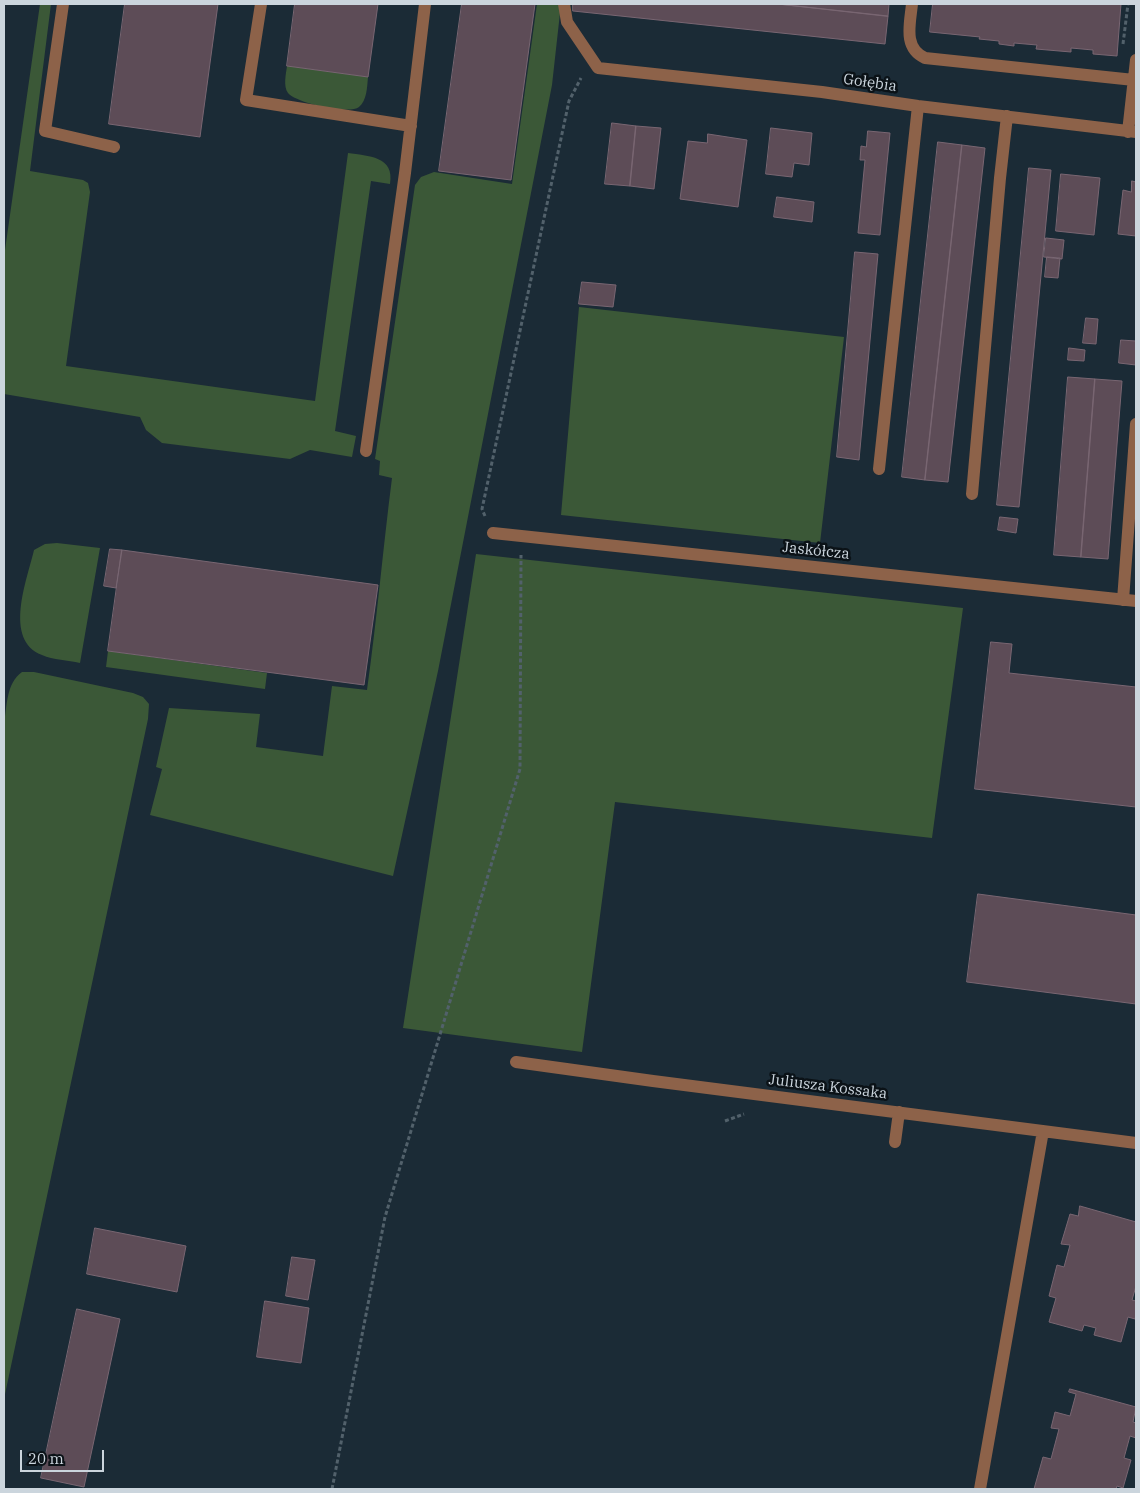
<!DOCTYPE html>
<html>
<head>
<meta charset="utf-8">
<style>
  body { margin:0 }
  #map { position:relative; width:1140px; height:1493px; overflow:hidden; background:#1b2b36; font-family:"IBM Plex Serif",serif }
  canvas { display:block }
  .frame { position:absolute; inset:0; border:5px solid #cbd5dd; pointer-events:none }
  .scale { position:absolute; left:20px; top:1450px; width:84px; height:22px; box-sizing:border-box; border:2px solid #cbd5dd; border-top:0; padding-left:6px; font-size:15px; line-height:18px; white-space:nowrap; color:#cbd5dd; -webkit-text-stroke:4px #0b1217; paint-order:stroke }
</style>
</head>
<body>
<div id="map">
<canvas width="1140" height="1493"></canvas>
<div class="frame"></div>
<div class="scale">20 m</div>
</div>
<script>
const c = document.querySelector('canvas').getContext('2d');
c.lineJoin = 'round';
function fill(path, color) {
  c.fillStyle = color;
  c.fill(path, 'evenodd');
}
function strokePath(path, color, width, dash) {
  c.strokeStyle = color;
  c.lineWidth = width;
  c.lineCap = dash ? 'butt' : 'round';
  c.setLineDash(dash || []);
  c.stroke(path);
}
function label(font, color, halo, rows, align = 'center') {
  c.font = font + ' "IBM Plex Serif",serif';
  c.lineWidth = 5;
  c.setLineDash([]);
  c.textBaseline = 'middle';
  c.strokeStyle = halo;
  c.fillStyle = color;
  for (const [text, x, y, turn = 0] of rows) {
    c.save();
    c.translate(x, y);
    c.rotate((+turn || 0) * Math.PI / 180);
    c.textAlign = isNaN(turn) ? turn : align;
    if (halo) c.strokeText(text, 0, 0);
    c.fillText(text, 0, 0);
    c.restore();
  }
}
fill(new Path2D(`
  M40,4H51L30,171L83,180L88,183L90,192L66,366L315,401L348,153C368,156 395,156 390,184L371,181L335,431L356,436L352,457L310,450L290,459L162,443L146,430L140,417L4,394V257Z
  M537,4H561L552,85L438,671L393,876L150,815L162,769L156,767L169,708L260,714L256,747L323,756L332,686L367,690C377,619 383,548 392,478L379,475L380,461L375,459L415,185L421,177L434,172L512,184Z
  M287,66L368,77C367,88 367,100 359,107C349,115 296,103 288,93C283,86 286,74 287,66Z
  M579,307L844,337L820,543L561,515Z
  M57,543L100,548L80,663C68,660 53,660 42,655C3,640 27,580 34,550L45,544Z
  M476,554L963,608L932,838L615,802L582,1052L403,1028Z
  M108,651L267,673L265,689L106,667Z
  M22,672H34L133,693L143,697L149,704L148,719L4,1399V724C7,707 6,683 22,672Z`), '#3b5837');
const building = new Path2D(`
  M125,4H218L200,137L109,124Z
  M295,4H378L368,77L287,66Z
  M462,4H535L511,180L439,171Z
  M573,4H778L888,16L885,44L573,11Z
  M778,4H889L888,16Z
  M933,4H1121L1117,56L1093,54V50L1071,48V52L1036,49L1037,45L1014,43V46L999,44V41L979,39L980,37L930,32Z
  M612,123L636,126L630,186L605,184Z
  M636,126L661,128L654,189L630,186Z
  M771,128L812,133L809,165L794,163L792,177L766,174Z
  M868,131L890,133L880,235L858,233L865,160H860L861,146L866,147Z
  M708,134L747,140L738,207L680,199L688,141L707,143Z
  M938,142L962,145L925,480L902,477Z
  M962,145L985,148L948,482L925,480Z
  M1029,168L1051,170L1019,507L997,505Z
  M1061,174L1100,178L1094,235L1056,231Z
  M1132,181L1136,182V236L1118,234L1123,190L1131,192Z
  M777,197L814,202L812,222L774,217Z
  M1046,238L1064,240L1062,259L1044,257Z
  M855,252L878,254L859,460L837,457Z
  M1047,257L1060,258L1058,278L1045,277Z
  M582,282L616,285L613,307L579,304Z
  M1086,318L1098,319L1096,344L1083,343Z
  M1121,340L1136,341V365L1119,363Z
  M1069,348L1085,350L1084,361L1068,360Z
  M1068,377L1095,379L1081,557L1054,555Z
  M1095,379L1122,381L1108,559L1081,557Z
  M1000,517L1018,519L1016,533L998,530Z
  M110,549L122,550L116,588L104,586Z
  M122,550L378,585L364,685L108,651Z
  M991,642L1012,644L1009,673L1136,687V807L975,789Z
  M978,894L1136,915V1004L967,982Z
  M1080,1206L1136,1222V1286L1132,1300L1136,1301V1315L1135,1319L1128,1317L1121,1342L1094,1335L1096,1328L1084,1325L1082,1331L1049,1322L1056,1298L1049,1296L1057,1265L1064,1267L1070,1245L1061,1244L1070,1214L1078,1216Z
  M95,1228L186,1246L177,1292L87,1274Z
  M292,1257L315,1260L308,1300L286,1296Z
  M265,1301L309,1308L301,1363L257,1357Z
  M77,1309L120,1319L84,1487L41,1478Z
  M1070,1389L1136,1407L1133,1422L1136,1423V1438L1130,1436L1124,1458L1131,1460L1123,1488L1117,1486L1116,1489H1034L1043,1457L1051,1459L1059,1429L1051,1428L1055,1412L1070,1416L1076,1394L1069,1392Z`);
fill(building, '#5d4c57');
strokePath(building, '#796672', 1);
strokePath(new Path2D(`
  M1123,44L1128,4
  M485,516L482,509L569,101L581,78
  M725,1121L744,1114
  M332,1489L385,1217L520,769L521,555`), '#52616b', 3, [4, 2.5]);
strokePath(new Path2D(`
  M63,4L45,131L114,147
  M261,4L246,100L411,126
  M564,4L567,22L598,68L822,92L918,106L1136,132
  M912,4C910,24 903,48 925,58L1134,80
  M1128,132L1136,60
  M366,451L405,173L425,4
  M879,469L918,106
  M972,494L1000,178L1007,116
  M493,533L1136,601
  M1123,600L1136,424
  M516,1062L653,1081L1136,1143
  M895,1142L899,1112
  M980,1489L1043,1131`), '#8d6249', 12);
label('15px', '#cbd5dd', '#0b1217', [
  ["Gołębia",870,83,8],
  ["Jaskółcza",816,551,6],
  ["Juliusza Kossaka",828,1087,7]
]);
</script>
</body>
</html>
